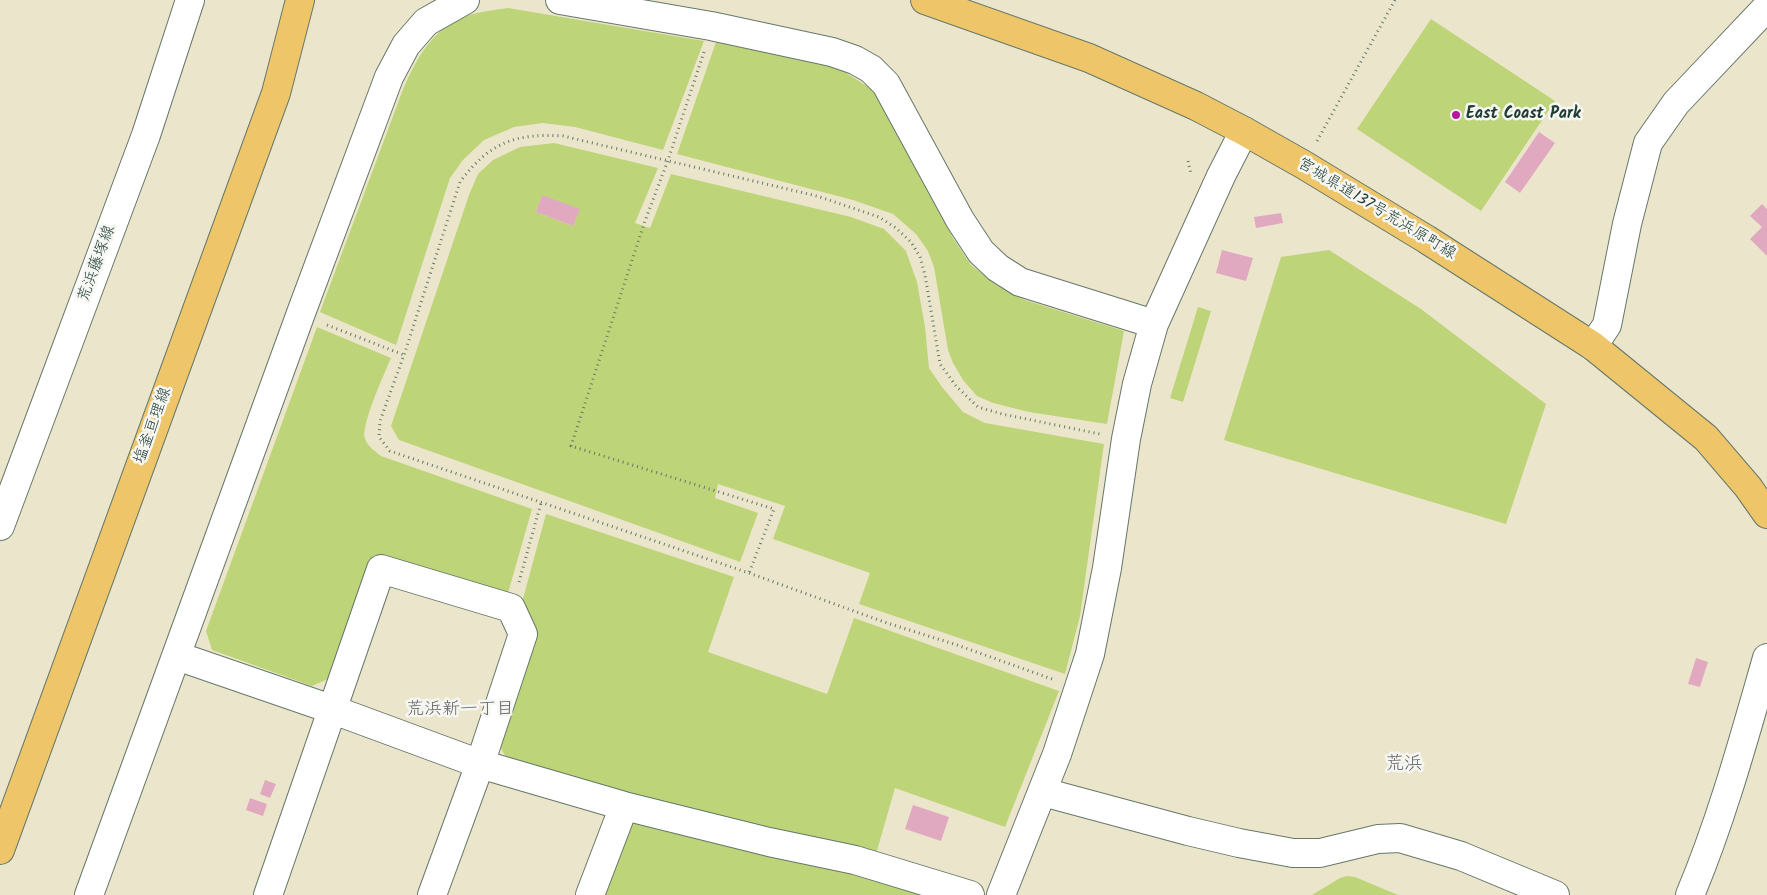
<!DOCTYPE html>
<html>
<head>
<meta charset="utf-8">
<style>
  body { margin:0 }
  canvas { display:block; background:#ebe6cb }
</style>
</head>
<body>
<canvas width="1767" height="895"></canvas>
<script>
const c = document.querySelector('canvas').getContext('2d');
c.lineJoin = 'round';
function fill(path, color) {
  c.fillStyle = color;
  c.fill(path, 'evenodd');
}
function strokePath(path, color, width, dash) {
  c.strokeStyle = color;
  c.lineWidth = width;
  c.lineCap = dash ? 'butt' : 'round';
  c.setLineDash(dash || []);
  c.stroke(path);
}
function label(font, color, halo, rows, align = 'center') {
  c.font = font + ' Kalam,"Klee One",sans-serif';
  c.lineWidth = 5;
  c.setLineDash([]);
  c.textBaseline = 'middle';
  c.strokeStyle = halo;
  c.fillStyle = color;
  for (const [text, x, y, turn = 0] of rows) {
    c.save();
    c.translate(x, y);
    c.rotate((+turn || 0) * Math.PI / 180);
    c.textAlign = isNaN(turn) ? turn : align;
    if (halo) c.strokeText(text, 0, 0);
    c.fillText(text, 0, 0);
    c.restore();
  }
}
fill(new Path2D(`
  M508,8L704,41L663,150L575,127L543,123L514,127L484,140L463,160L450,178L396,345L320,312L402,92C415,61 432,28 466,16C479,12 494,10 508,8Z
  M1431,19L1555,101L1481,211L1357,129Z
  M716,42L829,62L873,90L887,109L906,142L953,238L971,265L996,285L1025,300L1124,331L1107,424L1029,412L993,403L977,396L963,380L953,363L948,350L934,267L928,251L916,234L893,214L853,200L677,154Z
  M554,143L658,168L635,223L650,228L671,174L851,217L884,229L906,251L917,282L925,327L929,368L942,387L963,412L985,423L1104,444L1080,616L1065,674L859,604L870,573L773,539L785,506L718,484L715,498L758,513L740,562L399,440L391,426L469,195L478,174L493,160L520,147ZM542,196L579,209L573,226L536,212Z
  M1329,250L1421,309L1546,404L1506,524L1224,440L1281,257Z
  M1198,307L1211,311L1183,402L1170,398Z
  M317,327L391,358C385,372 360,427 365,439C368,447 375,451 381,456L532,509L506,600L374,555L330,678L312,686L212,650L206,631Z
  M546,514L734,577L708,652L827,694L854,618L1059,691L1005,827L895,788L876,854L628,794L506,757L495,739L521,606Z
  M637,817L940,895H597L622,826Z
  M1347,876L1355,877L1398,895H1312L1340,878Z`), '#bed478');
fill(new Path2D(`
  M1539,132L1555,143L1520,193L1505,182Z
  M542,195L580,209L573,226L536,212Z
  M1762,204L1767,209V256L1750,239L1762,227L1750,216Z
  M1281,213L1283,223L1256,228L1254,217Z
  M1222,250L1253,258L1246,281L1216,273Z
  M1696,658L1708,662L1700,687L1688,684Z
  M265,780L276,784L270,798L260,794Z
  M250,798L267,804L263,816L246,810Z
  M913,805L949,817L941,841L905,829Z`), '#e0a9c0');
const minor = new Path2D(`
  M560,0L711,26L832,52L855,60L871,69L886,84L960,220L981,252L998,268L1020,282L1154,324
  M1593,346L1607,325L1627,224L1648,143L1676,103L1767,7
  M0,526L146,135L190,0
  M177,656L331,709L480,764L624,806L769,842L855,860L970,895
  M1043,792L1188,831L1239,843L1293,853H1320L1378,839L1400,838L1461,856L1555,895
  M89,895L301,313L389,77L406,45L426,22L465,0
  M268,895L381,569L511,608L523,634L480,764L432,895
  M590,895L624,806
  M1001,895L1057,754L1090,654L1107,568L1126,439L1137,384L1154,324L1221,176L1244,131
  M1690,895C1722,819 1744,738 1767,658`);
const major = new Path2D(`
  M925,0L1089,58L1196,106L1244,131L1304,165L1426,239L1593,346L1706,438L1748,487L1767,514
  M0,850L276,93L300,0`);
strokePath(minor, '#667869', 30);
strokePath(major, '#667869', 30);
strokePath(new Path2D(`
  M704,52L668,160L645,221L571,446L774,509L749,573
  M1317,141L1395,0
  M1188,161L1191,174
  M327,325L404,355
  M519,582L541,503
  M1052,679L957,645L887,623L749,573L390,451L379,437L380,421L404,355L460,182C489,143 514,133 563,136L817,196L879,217L896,228L911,242L920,257L925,275L940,364L956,386L978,407L1002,414L1100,434`), '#667869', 3, [1, 4]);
strokePath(minor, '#fff', 28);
strokePath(major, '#eec569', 28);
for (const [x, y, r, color] of [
  [1456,115,5,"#b5179e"]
]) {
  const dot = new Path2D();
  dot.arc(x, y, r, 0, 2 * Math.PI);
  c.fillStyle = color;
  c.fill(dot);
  strokePath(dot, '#f6f6f2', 2);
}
label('bold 16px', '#1f3d34', '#f6f6f2', [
  ["East Coast Park",1466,115]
], 'left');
label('16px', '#1f3d34', '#f6f6f2', [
  ["宮城県道137号荒浜原町線",1376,210,31],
  ["荒浜藤塚線",98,264,-70],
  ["塩釜亘理線",154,426,-70]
]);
label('18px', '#636365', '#f6f6f2', [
  ["荒浜新一丁目",460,711]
]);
label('19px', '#636365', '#f6f6f2', [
  ["荒浜",1404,766]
]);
</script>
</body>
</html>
